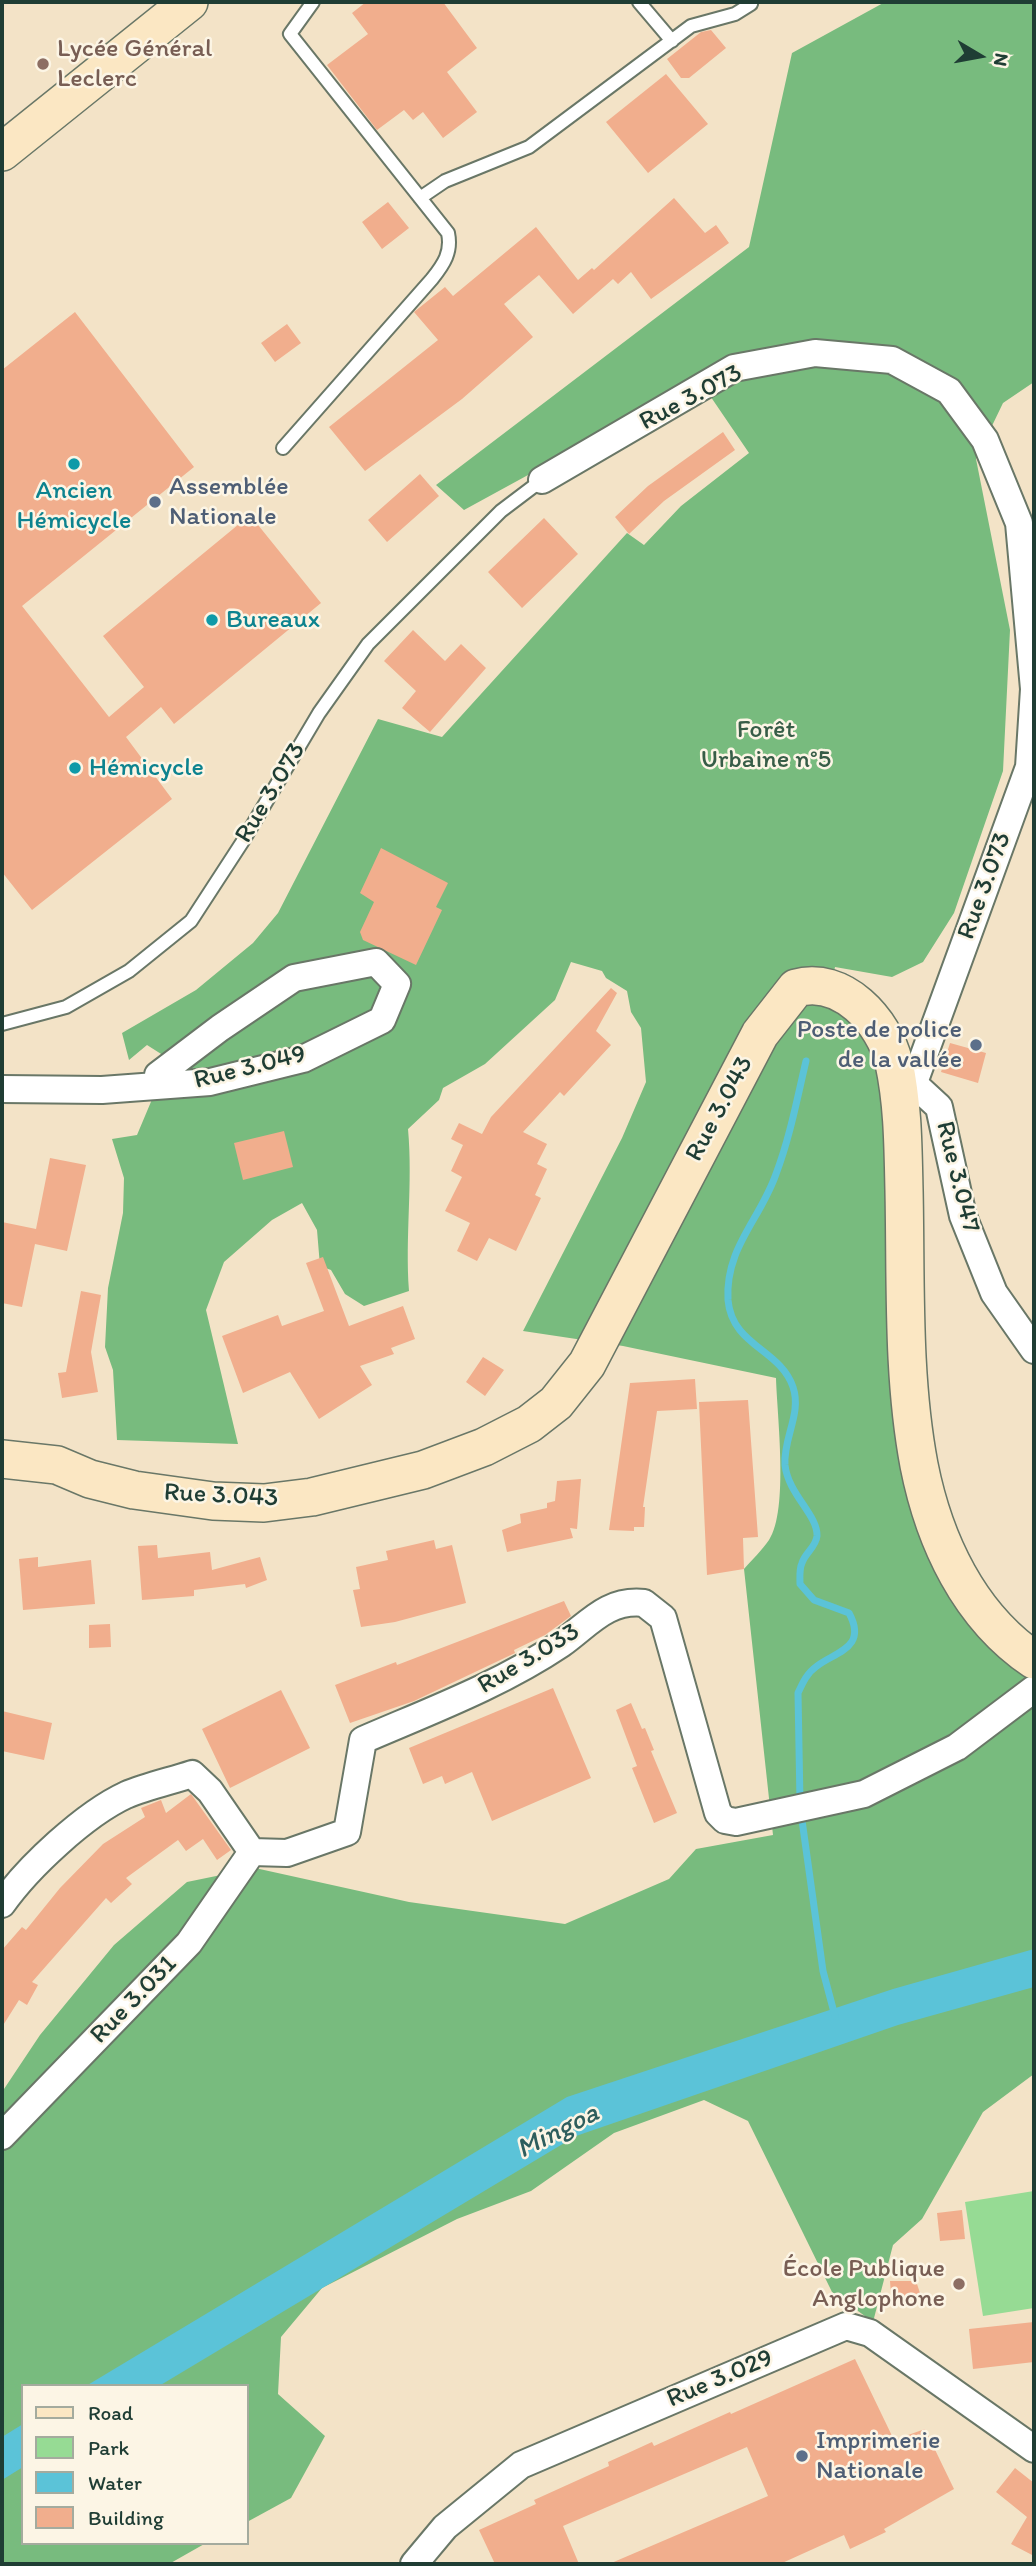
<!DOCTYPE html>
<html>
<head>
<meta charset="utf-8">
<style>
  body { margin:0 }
  #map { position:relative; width:1036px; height:2566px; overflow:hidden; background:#f3e3c7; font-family:Itim,sans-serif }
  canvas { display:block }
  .frame { position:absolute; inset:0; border:4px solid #1f3d34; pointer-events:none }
  .legend { position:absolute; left:21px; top:2384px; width:228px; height:161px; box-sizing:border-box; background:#fcf5e5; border:2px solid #a4ab9e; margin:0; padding:9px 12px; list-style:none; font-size:21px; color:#1f3d34 }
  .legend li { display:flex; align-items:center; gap:14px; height:35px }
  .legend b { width:35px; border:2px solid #a4ab9e }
  .north { position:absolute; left:945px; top:21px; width:70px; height:70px; -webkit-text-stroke:5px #fcf5e5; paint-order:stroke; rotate:100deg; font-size:19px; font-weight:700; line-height:28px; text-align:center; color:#1f3d34 }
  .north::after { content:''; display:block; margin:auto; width:24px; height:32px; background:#1f3d34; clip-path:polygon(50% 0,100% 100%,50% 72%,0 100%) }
</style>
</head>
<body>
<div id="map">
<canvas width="1036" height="2566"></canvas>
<div class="frame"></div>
<ul class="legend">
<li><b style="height:9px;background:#fbe7c3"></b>Road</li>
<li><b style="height:19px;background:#96db94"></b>Park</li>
<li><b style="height:19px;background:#5bc3d8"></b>Water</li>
<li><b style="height:19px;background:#f1ae8d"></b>Building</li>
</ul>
<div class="north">N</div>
</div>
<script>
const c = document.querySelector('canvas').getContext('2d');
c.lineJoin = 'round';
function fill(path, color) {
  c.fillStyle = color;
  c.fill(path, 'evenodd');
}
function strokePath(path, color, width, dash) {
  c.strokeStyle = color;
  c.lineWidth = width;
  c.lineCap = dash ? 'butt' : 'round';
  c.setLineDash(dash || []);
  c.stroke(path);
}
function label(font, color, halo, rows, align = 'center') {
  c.font = font + ' Itim,sans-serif';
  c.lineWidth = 5;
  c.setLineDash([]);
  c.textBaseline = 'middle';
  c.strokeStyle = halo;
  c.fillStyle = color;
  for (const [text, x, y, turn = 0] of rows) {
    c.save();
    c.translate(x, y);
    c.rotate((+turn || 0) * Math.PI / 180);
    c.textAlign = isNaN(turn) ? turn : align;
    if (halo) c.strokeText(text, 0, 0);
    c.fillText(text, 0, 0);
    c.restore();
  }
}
fill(new Path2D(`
  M1034,2191V2308L983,2316L965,2202Z`), '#96db94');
fill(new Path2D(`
  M885,2H1034V382L1003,403L976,459L1010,630L1003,771L954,913L923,962L892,977L835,967L830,992L883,1042L941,1536L1034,1658V2074L983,2112L922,2219L893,2245L873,2322L832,2292L748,2121L704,2100L614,2133L531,2191L457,2219L322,2288L281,2337L278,2394L325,2436L291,2498L247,2522V2386H23V2543H206L169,2564H2V2092L40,2035L114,1945L187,1882L255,1868L409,1902L565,1924L669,1879L696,1849L773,1835L744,1569C752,1560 762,1550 769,1540C789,1510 777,1415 776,1378L623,1346L523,1331L622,1138L646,1082L641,1028L631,1012L627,991L606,978L602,971L571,962L555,1000L485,1064L443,1088L439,1100L408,1129C413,1184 405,1235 409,1291L364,1306L345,1294L331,1270L320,1266L317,1230L302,1203L272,1220L224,1262L206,1310L238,1444L117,1440L113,1370L105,1347L108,1288L123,1213L124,1178L112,1139L137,1135L169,1059L147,1045L129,1060L122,1033L196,990L253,943L278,913L378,719L442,737L627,533L644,545L681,506L749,453L700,381L464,510L436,485L749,247L792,53Z`), '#78bb7e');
fill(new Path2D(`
  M1034,1949V1987L898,2025L576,2136L159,2386H86L567,2097L893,1989Z
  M23,2424V2467L2,2480V2437Z`), '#5bc3d8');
strokePath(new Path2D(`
  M800,1802L798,1693C803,1682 807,1673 817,1666C835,1652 868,1648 849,1613L814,1600L800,1584C800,1578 799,1569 802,1563C805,1553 816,1547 817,1536C818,1515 788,1494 785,1465C783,1438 802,1414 793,1387C780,1349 732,1346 728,1300C725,1248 760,1220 776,1174C790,1137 797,1099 806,1061
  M801,1813L823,1971L835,2016`), '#5bc3d8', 7);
fill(new Path2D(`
  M366,2H443L477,48L447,72L477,112L443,138L423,112L413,120L404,110L377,130L327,65L368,34L352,13Z
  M711,30L726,48L689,78H681L667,59L701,32Z
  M666,74L708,124L648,173L606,122Z
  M674,198L705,233L716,225L729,243L651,299L631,272L618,284L613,279L573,314L539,275L504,304L533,337L462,399L365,471L329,427L438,340L414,312L445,287L453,296L536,227L578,280L592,268L594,270Z
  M388,202L409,228L382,249L362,222Z
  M75,312L194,467L22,606L109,717L144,687L103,636L250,515L321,603L174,724L161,707L126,737L172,799L32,910L2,872V370Z
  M287,324L301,343L275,362L261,343Z
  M723,432L735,450L664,501L629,534L615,517L648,486Z
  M420,474L439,496L387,542L368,520Z
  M544,518L578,554L522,608L488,572Z
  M413,630L445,661L461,644L486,668L430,732L402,708L416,691L384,661Z
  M381,848L448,883L436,907L442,910L416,965L363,940L360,932L374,902L360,893Z
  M611,988L617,993L596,1031L611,1045L564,1096L560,1092L523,1132L547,1144L537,1164L547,1169L535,1195L541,1198L516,1251L489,1238L477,1261L457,1251L470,1223L445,1211L462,1177L451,1171L463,1145L451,1139L459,1123L482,1134L491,1117Z
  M950,1043L986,1053L978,1083L941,1072Z
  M284,1131L293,1167L243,1180L234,1143Z
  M50,1158L86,1165L67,1251L35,1244L22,1307L2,1303V1222L36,1229Z
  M323,1257L349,1326L403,1306L415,1339L391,1348L394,1354L360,1366L372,1385L319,1419L290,1372L243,1393L222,1336L278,1315L282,1326L324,1311L306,1263Z
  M81,1291L101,1295L91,1352L98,1392L62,1398L58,1373L66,1372Z
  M483,1357L504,1370L485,1396L466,1382Z
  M695,1379L697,1409L657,1411L643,1507H645L644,1527H634V1531L609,1530L630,1383Z
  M748,1400L758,1537L743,1538L744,1569L707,1575L699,1402Z
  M581,1479L577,1529L570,1528L573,1538L507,1552L502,1530L521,1523L520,1514L547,1508V1503L555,1501L557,1481Z
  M434,1540L436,1549L452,1545L466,1603L395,1622L361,1627L353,1590L360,1589L356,1567L388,1560L386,1551Z
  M157,1545L158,1558L210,1552L212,1570L260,1557L267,1580L246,1588L245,1584L194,1590V1596L142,1600L138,1546Z
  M38,1557V1567L91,1560L95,1604L23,1610L19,1559Z
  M564,1601L571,1616L545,1635L514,1650L515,1653L414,1701L350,1723L335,1685L396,1662L397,1665Z
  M110,1624L111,1647L89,1648V1625Z
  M553,1688L591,1778L492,1821L472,1772L445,1784L442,1776L423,1784L409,1748Z
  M281,1690L310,1748L230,1788L202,1729Z
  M631,1703L642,1729L645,1728L654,1750L651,1751L677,1813L654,1823L632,1768L637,1766L616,1710Z
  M2,1711L52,1723L44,1760L2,1751Z
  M191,1794L231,1850L217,1860L203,1839L186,1851L178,1840L126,1878L132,1884L111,1903L106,1898L32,1982L38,1985L27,2005L19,2000L2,2027V1950L22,1927L26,1930L60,1888L103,1844L145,1817L141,1808L161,1800L166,1813Z
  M962,2210L965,2239L940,2241L937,2213Z
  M890,2281H916L921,2296L892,2307Z
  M1034,2322V2362L973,2369L969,2329Z
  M855,2359L894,2440L925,2429L954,2489L884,2529L886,2532L850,2549L844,2535L780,2564H609L768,2496L747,2447L563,2526L579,2564H495L479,2530L536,2504L534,2500L609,2466L608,2462L628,2453L652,2442L654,2446L730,2412L731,2414Z
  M1015,2468L1034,2483V2556L1011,2544L1027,2517L996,2492Z`), '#f1ae8d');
const lane = new Path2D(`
  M639,2L672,41
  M420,198L445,181L529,147L691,26L735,14L751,4
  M283,448L432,279C444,264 452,252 448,233L290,34L313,2
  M2,1024L66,1007L129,971L191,921L243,841L319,713L368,644L501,511L542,480`);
const street = new Path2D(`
  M542,480L734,368L815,353L892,360L949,391L985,440L1019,523L1034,689L1029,767L904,1110
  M913,1083L939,1107L963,1216L994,1293L1034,1350
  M2,1089L102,1090L210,1082L303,1059L382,1020L397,984L376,962L294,978L220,1028L158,1075
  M2,1904C28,1867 85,1814 126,1795C147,1786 171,1781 192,1774L210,1791L252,1852L287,1853L347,1832L363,1740C430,1711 500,1685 561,1644C589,1624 607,1599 644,1603L663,1618L718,1813L725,1820L736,1822L864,1794L957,1747L1034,1689
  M2,2136L189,1943L252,1852
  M414,2564L445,2527L521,2465L846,2326L870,2333L1034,2449`);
const secondary = new Path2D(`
  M2,152L189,2
  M2,1459L57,1465L90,1479L134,1490L213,1501L264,1503L312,1497L423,1470L484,1447L529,1424L556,1403L587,1364L760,1034L796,988C842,975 884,1021 894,1063C903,1105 903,1147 904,1190C906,1281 902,1375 919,1465C934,1541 969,1616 1034,1660`);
strokePath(lane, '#697767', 16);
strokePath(street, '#697767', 30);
strokePath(secondary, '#697767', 40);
strokePath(lane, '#fff', 12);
strokePath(street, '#fff', 26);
strokePath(secondary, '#fbe7c3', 37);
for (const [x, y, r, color] of [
  [43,64,7,"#8d6e63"],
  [74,464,7,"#0f9aa8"],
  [155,502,7,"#5c6f8a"],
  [212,620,7,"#0f9aa8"],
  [75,768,7,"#0f9aa8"],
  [976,1045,7,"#5c6f8a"],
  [959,2284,7,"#8d6e63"],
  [802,2456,7,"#5c6f8a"]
]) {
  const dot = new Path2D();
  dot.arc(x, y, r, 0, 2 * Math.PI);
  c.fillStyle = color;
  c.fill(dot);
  strokePath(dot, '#fcf5e5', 2.5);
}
label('26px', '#785e54', '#fcf5e5', [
  ["Lycée Général",57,49],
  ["Leclerc",57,79],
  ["École Publique",945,2269,"right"],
  ["Anglophone",945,2299,"right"]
], 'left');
label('26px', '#1f3d34', '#fcf5e5', [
  ["Rue 3.073",691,398,-28],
  ["Rue 3.073",271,793,-59],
  ["Rue 3.073",985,886,-70],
  ["Rue 3.049",250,1068,-14],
  ["Rue 3.043",720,1109,-62],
  ["Rue 3.047",957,1177,76],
  ["Rue 3.043",221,1496,3],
  ["Rue 3.033",529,1659,-31],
  ["Rue 3.031",134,2000,-46],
  ["Rue 3.029",720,2379,-23]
]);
label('26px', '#4e5e75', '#fcf5e5', [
  ["Assemblée",169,487],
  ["Nationale",169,517],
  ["Poste de police",962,1030,"right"],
  ["de la vallée",962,1060,"right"],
  ["Imprimerie",816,2441],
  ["Nationale",816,2471]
], 'left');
label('26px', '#0d838f', '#fcf5e5', [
  ["Ancien",74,491,"center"],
  ["Hémicycle",74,521,"center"],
  ["Bureaux",226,620],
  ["Hémicycle",89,768]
], 'left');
label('26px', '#375d47', '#fcf5e5', [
  ["Forêt",766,730],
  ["Urbaine n°5",766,760]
]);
label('italic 28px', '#2e5e5d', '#fcf5e5', [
  ["Mingoa",558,2132,-27]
]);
</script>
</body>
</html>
